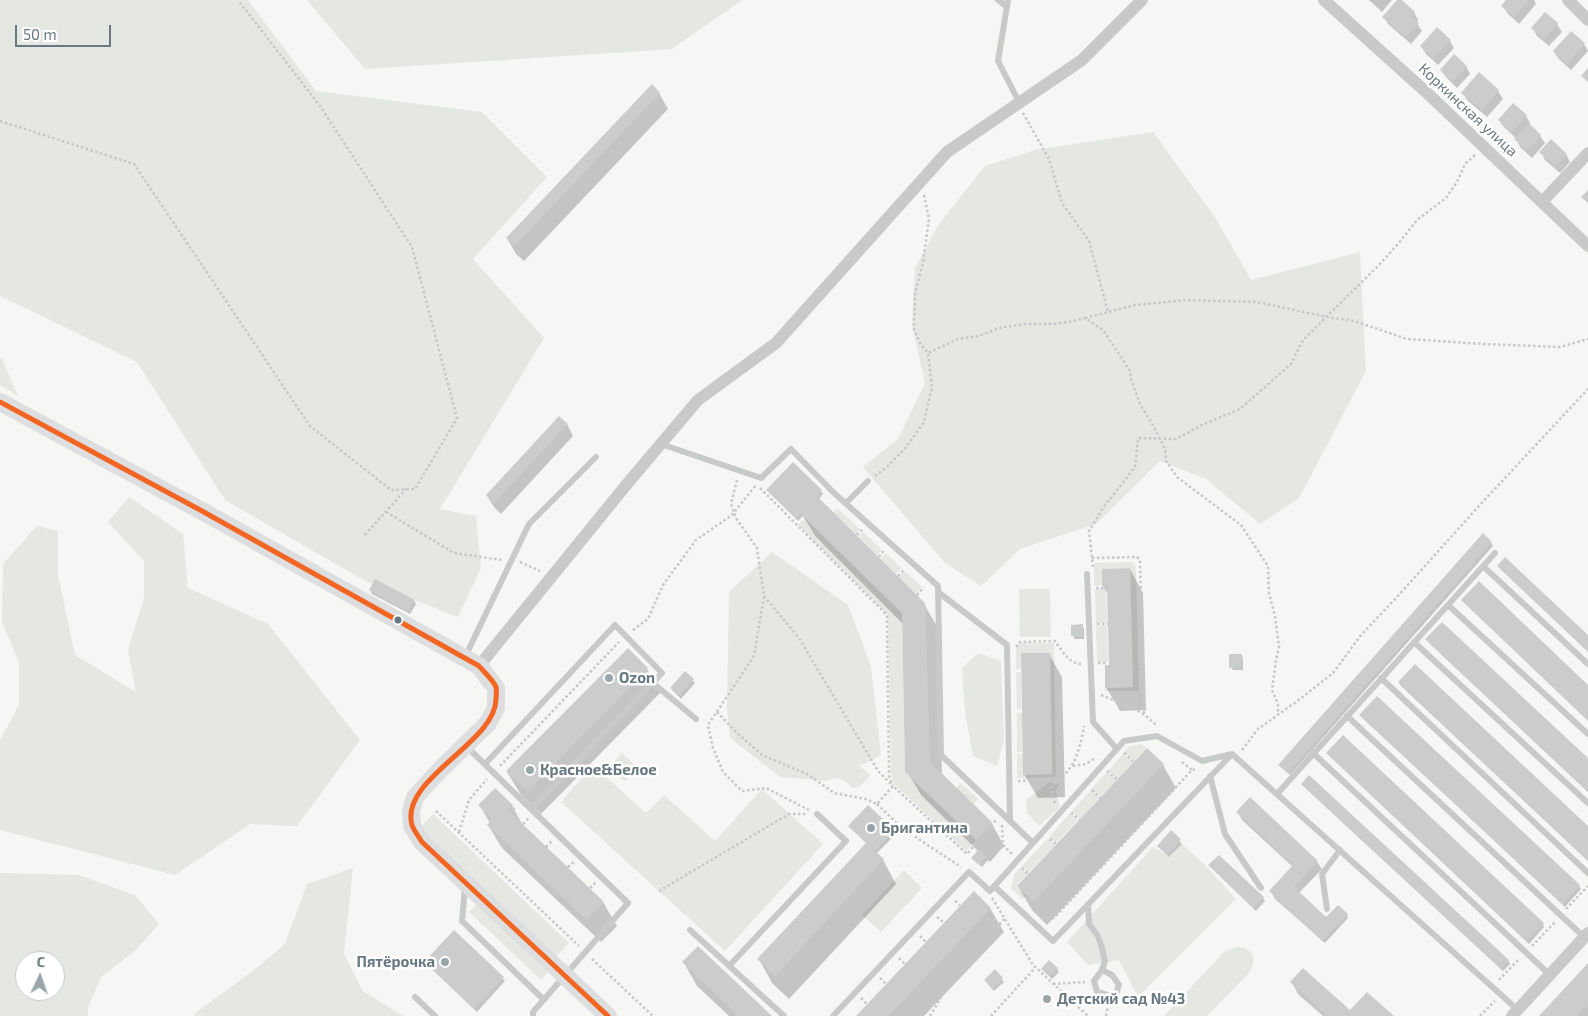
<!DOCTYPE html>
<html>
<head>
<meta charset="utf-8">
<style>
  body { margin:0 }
  #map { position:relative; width:1588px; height:1016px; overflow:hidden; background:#f6f6f5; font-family:"Exo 2",sans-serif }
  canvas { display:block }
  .north { position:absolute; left:15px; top:951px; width:50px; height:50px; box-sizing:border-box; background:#fff; border:1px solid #c3c9cd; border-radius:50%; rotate:3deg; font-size:14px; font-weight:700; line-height:20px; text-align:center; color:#697982 }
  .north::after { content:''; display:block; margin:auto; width:18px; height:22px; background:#9aa5aa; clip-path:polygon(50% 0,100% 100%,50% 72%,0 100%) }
  .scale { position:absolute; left:15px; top:25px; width:96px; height:22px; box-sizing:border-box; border:2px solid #697982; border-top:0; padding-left:6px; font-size:15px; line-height:18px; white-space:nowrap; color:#697982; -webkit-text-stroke:4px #fff; paint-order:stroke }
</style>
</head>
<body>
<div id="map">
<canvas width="1588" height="1016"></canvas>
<div class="north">С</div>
<div class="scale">50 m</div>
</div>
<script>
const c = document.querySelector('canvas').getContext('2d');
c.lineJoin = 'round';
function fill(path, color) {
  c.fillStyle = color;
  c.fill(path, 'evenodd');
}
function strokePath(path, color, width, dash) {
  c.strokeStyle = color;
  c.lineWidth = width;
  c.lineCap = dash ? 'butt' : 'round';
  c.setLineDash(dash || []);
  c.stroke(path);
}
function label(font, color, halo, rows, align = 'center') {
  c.font = font + ' "Exo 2",sans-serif';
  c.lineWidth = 5;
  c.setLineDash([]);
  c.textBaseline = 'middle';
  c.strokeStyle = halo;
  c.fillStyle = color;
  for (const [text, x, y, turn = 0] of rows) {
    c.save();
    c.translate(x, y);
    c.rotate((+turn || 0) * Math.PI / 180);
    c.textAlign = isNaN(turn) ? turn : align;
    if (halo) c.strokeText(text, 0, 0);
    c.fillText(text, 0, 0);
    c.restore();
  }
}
fill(new Path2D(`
  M0,0H248L316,91L482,112L547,177L473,259L544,338L440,509L476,516L481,568L458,617L365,581L225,500L137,362L0,296Z
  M307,0H742L672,49L365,69Z
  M1153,132L1215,217L1251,280L1360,252L1366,371L1299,498L1260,524L1206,479L1160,461L1096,524L1020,549L981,586L945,563L863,467L898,439L925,383L912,326L915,268L939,224L985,166L1035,150Z
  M0,358L2,359L18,396L0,385Z
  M129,497L183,534L188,588L268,624L360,740L297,826L250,824L175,875L0,830V740L19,705V663L2,622L3,564L37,526L58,531V575L75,655L136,692L128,650L144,598V561L108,522Z
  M837,508L860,529L856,534L833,512Z
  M805,518L902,613L905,772L976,840L966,851L895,785L891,775L888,615L798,525Z
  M863,532L882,550L877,555L859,537Z
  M772,552L848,605L871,666L881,755L859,766L871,775L859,787L853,788L843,780L834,778L827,781L780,777L730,738L727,707L729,592Z
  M886,553L902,568L896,574L881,559Z
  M1133,562V565H1136L1139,691H1105V688L1133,687L1130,568L1102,569V585L1094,586V563Z
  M905,571L922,587L916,594L899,577Z
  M1019,589H1050L1051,637H1020Z
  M1095,589H1106L1107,623H1096Z
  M1107,625L1108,662H1097L1096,626Z
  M1020,643H1054L1056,774L1055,777L1017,778V754L1023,755V775L1052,774L1050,653H1021V669H1016V648Z
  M978,653L1001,661L1004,741L997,766L973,756L965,712L962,668Z
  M1016,672H1021V709H1017Z
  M1017,713H1022V752H1017Z
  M1142,744L1146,748L1134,761L1124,752L1130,746Z
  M622,753L638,768L625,782L609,768Z
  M1123,754L1133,762L1118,779L1108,771Z
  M593,765L646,813L664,795L715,841L762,789L823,844L725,951L561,802Z
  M1107,772L1117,780L1100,797L1091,789Z
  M1049,782L1059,784L1056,792L1060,807L1039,826L1027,813L1026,800Z
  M961,783L978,799L974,804L956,788Z
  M1091,790L1099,798L1080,819L1071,812Z
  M1070,813L1078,820L1056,843L1049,837Z
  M433,814L569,943L555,958L418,829Z
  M1048,838L1055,845L1028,873L1021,867Z
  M1182,844L1204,864L1236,899L1138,997L1119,960L1088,965L1067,942L1153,847L1170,857Z
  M353,868L344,953L363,991L403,1016H195L194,1014L258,967L285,944L307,884Z
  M1020,868L1027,874L1016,886L1026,896L1023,899L1011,889L1014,875Z
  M904,870L922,888L881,932L862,915Z
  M0,873L79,875L135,895L159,924L136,950L101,977L88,1008V1016H0ZM25,961H55V991H25Z
  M477,904L548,972L541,980L469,912Z
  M1236,947C1253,947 1258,959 1249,973L1207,1016H1164L1224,952Z`), '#e5e7e3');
fill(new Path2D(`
  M1369,0H1392L1382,12Z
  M1399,0L1414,12L1418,20L1416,22L1422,31L1411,44L1388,24L1384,17Z
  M1508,0H1534L1536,4L1519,24L1507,13L1503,6Z
  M1545,14L1557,24L1562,32L1549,46L1537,36L1533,28Z
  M1450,41L1454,48L1438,65L1426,54L1421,46Z
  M1584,44L1588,51L1571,70L1559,59L1554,52Z
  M1466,66L1470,74L1457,88L1446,77L1441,70Z
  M1479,74L1498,91L1503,99L1487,117L1467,100L1463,93Z
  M659,93L668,109L524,261L516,254L507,238Z
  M1526,116L1530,123L1529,125L1540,136L1545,143L1532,158L1520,147L1517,139L1504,127L1499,120Z
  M1541,152L1566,154L1570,162L1560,173L1545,160Z
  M567,424L573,436L501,514L494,507L487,496Z
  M793,464L821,491L823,494L819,499L924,604L938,628L942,776L991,822L1004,846L990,862L988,860L982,867L975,861L978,851L921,795L907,771L903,624L816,537L803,516L798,521L767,490Z
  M1491,542L1493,546L1290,775L1282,768L1280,765Z
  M1130,569L1143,593L1146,710L1120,711L1106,687L1110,666L1108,594L1103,586Z
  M370,590L414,601L416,604L410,614L372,594Z
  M1082,626L1084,629V639H1075L1073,636Z
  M1427,639L1588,760V792L1429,643Z
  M628,650L647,669L661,692L541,814L521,795L507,772Z
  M1049,654L1062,677L1065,797L1038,798L1024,774Z
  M1241,655L1243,658V670H1233L1231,667Z
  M685,673L695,683L681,699L671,688Z
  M1399,683L1588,827V861L1401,686Z
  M1377,698L1579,886L1581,889L1565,907L1363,718Z
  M1328,754L1543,924L1544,927L1529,944Z
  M1163,765L1176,788L1047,925L1032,910L1018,886Z
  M1302,785L1508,960L1510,964L1503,971Z
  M480,806H512L525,829L603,902L617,926L601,942L502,848L488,825L490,823Z
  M1238,812L1317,862L1322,869L1299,893L1326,919L1347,915L1348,918L1325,943L1275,899L1271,891L1293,867L1242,820Z
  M894,831L896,834L876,854L883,860L896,884L789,999L772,983L759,959Z
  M1171,832L1182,844L1169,857L1158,846Z
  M1209,865L1263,898L1265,901L1256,911Z
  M990,908L1004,932L924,1016H858Z
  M454,932L505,981L477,1012L426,963Z
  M684,963L771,1016H729L697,986Z
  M1588,965V1016H1540Z
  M1057,969L1059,972L1052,979L1045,972Z
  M995,971L1004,982L994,991L987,983Z
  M1292,982L1354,1016H1392H1323L1298,994Z`), '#0003');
fill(new Path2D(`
  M1397,0H1402L1415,12L1411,16L1419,23L1406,37L1382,17Z
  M1506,0H1529L1514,17L1501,6Z
  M1545,12L1558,23L1544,39L1531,28Z
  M1437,27L1451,40L1433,58L1420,46Z
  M1571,31L1585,43L1567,64L1553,51Z
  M1454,54L1467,66L1452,81L1440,70Z
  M1588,68V82L1581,76Z
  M1479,72L1499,90L1482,110L1461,93Z
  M652,84L660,93L514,246L506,238Z
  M1513,103L1527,115L1512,132L1498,120Z
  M1529,123L1541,135L1527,151L1514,139Z
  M1551,139L1567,154L1555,166L1539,152Z
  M1588,190V203L1581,197Z
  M559,416L568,424L494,503L486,495Z
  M793,462L822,490L817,496L925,603L930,762L992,822L976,840L905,772L902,613L800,513L796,518L766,490Z
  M1483,533L1492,542L1288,773L1278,765Z
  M1505,557L1588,635V652L1497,566Z
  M1130,568L1133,687L1105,688V665H1109L1107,588V586H1102V569Z
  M375,579L415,600L408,612L369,590Z
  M1479,581L1588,685V721L1461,600Z
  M1442,622L1588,758V792L1425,639Z
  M1083,624V636H1071V625Z
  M628,648L648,668L527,792L506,771Z
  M1021,653H1050L1052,774L1023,775Z
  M1229,654H1242V667L1229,668Z
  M1415,664L1588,826V861L1398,682Z
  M685,671L694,679L678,696L670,688Z
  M1377,696L1580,885L1563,904L1359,715Z
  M1343,735L1544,923L1526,941L1326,753Z
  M1147,748L1164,764L1033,902L1017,886Z
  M1309,775L1509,960L1501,969L1301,784Z
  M495,788L513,805L508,810L604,902L587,920L487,825L492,819L478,805Z
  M1250,797L1318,861L1294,887L1326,917L1338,905L1348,914L1322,941L1269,891L1293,865L1236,812Z
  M868,805L895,830L875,851L884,859L775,976L757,959L866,843L848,826Z
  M1171,830L1181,839L1167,855L1157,846Z
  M979,849L987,856L979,865L971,858Z
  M1219,855L1264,897L1253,908L1208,865Z
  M974,891L991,908L888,1016H856Z
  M454,930L504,977L474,1009L424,962Z
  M698,946L772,1016H739L682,962Z
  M1049,960L1058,968L1050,977L1041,969Z
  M1588,963V1004L1577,1016H1539Z
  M1303,968L1350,1010L1367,992L1394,1016H1327L1290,982Z
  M995,969L1003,978L992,989L984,980Z`), '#cbcdcd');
strokePath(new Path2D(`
  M1023,113L1049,159L1062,203L1089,241L1108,312
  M0,121L134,164L310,426L391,490L415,489L457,418L412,247L320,106L238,0
  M924,195L929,219L923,262L915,293L914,329L921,345L928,353L958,339L978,336L1003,327L1026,324H1053L1069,322L1085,318L1103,330L1130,371L1131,379L1140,404L1154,427L1165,449L1166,461L1177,477L1241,525L1268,566L1269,593L1275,616L1279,647L1276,660L1272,690L1278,704V715
  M1085,318L1135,305L1185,300L1257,302L1327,317L1354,321L1407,339L1484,344L1560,347L1588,339
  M875,476L888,466L907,446L924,422L932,387L928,353
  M737,480L731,504L736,518L757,548L764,596L754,656L708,725L713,748L723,772L742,791L766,788L809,810
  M760,488L887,615L889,776L893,786
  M386,512L454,553L502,560
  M365,535L406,489
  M857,535L862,530
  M879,557L884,550
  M1092,558L1137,557L1140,560L1144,714
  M520,562L540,571
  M1093,567L1089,531L1103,508L1135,467L1138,438L1176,439L1204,424L1240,409L1291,364L1303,340L1379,265L1398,244L1417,220L1446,198L1457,182L1465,164L1476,154
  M898,576L905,569
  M1096,588H1107
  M917,595L924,587
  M764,596L799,638L878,771L892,785
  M1097,624H1108
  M633,630L648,619L663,585L696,540L732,515L756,485
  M1016,647L1020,642L1055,641C1062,651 1070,665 1083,664
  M1098,663H1108
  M1101,695C1123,704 1140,708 1157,726
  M717,712L738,734L762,755L809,775L834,793L866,799L877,804L893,786L967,854L996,820
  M1242,750L1258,729L1300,699L1333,673L1361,635L1397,597L1478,507L1588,389
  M1124,753L1134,762
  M1182,762L1192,770
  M500,766L619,642
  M1073,766L1086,764L1095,758
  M1107,771L1118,780
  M1018,781L1057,780C1075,771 1081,744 1084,726
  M1092,790L1100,798
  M1055,803L1051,788L1057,780
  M877,804L902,828L961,867
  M509,809L511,811L516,807
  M436,811L579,946
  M1071,813L1080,820
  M523,824L529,818
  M1002,825L1003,845L1012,854
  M459,832L469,800L487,779
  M1050,839L1056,844
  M546,847L552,841
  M568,867L574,862
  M1022,868L1028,874
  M590,888L596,882
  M659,891L789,814H808
  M992,898L1033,965L1088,1016
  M955,901L960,905
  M1566,909L1588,886
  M937,917L944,923
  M1042,918H1054L1192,770L1197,769
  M920,936L926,942
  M1532,946L1556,921
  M899,958L905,964
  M592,959L653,1016
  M880,978L886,984
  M1499,980L1519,959
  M1053,984L1085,982
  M861,998L867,1004
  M930,1016L945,991L1004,919
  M991,1016L1035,968
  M1106,1016L1108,1005
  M1480,1016L1495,1001`), '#c6c7c8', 2.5, [2.5, 2.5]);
strokePath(new Path2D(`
  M998,0L1007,7
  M1008,0L998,61L1019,102
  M661,444L761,478L791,449L833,492L938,586L941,755L1033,843
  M846,503L868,481
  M1483,566L1588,664
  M1087,574L1093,722L1117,749
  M938,592L1007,645L1010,820
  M1448,605L1588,734
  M1414,642L1588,803
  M465,657L529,524L596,457
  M1381,678L1588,873
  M653,683L696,719
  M1347,716L1584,937
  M466,746L628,903L533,1012V1016
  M1313,753L1550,975
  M485,764L615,625L662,673L531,809
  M1210,776L1225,834L1261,888
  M1277,794L1495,553
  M994,886L1053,941L1231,755
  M465,887L462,921L544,1000
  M1088,905L1089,924L1098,936L1102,948L1105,961L1102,970L1112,975L1119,985L1115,997L1097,992L1094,981L1102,970
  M1327,909L1322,874L1340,850
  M690,930L784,1016
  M729,966L846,841L817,814
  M415,997L435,1016
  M833,1016L969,872L990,891L1124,741L1157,736L1202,761L1232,754L1518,1010`), '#c8caca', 6);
strokePath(new Path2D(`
  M1324,0L1426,92L1588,246
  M1568,0L1588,20
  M1542,202L1588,153
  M479,666L627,484L698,400L776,343L947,152L1082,60L1142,0
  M1512,1016L1588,933`), '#c8caca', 12);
strokePath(new Path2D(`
  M0,402L202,511L479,666L496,688V708L488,723L441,769L415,797L411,811L412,826L422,842L608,1016`), '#dddedf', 18);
strokePath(new Path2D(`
  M0,402L202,511L479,666C484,672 493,680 496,687C497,690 496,696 496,699C496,743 399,779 412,825C414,831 419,837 422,842L608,1016`), '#f26522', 5);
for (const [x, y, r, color] of [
  [398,620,4.5,"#697982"],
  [609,678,5,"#9aa5aa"],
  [530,770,5,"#9aa5aa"],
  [871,828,5,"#9aa5aa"],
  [445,962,5,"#9aa5aa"],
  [1047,999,5,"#9aa5aa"]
]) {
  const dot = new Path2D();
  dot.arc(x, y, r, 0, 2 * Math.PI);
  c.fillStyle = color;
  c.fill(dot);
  strokePath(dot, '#fff', 2);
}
label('15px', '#697982', '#fff', [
  ["Коркинская улица",1468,110,43]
]);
label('bold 15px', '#697982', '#fff', [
  ["Ozon",619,678],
  ["Красное&Белое",540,770],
  ["Бригантина",881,828],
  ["Пятёрочка",435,962,"right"],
  ["Детский сад №43",1057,999]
], 'left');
</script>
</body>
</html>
